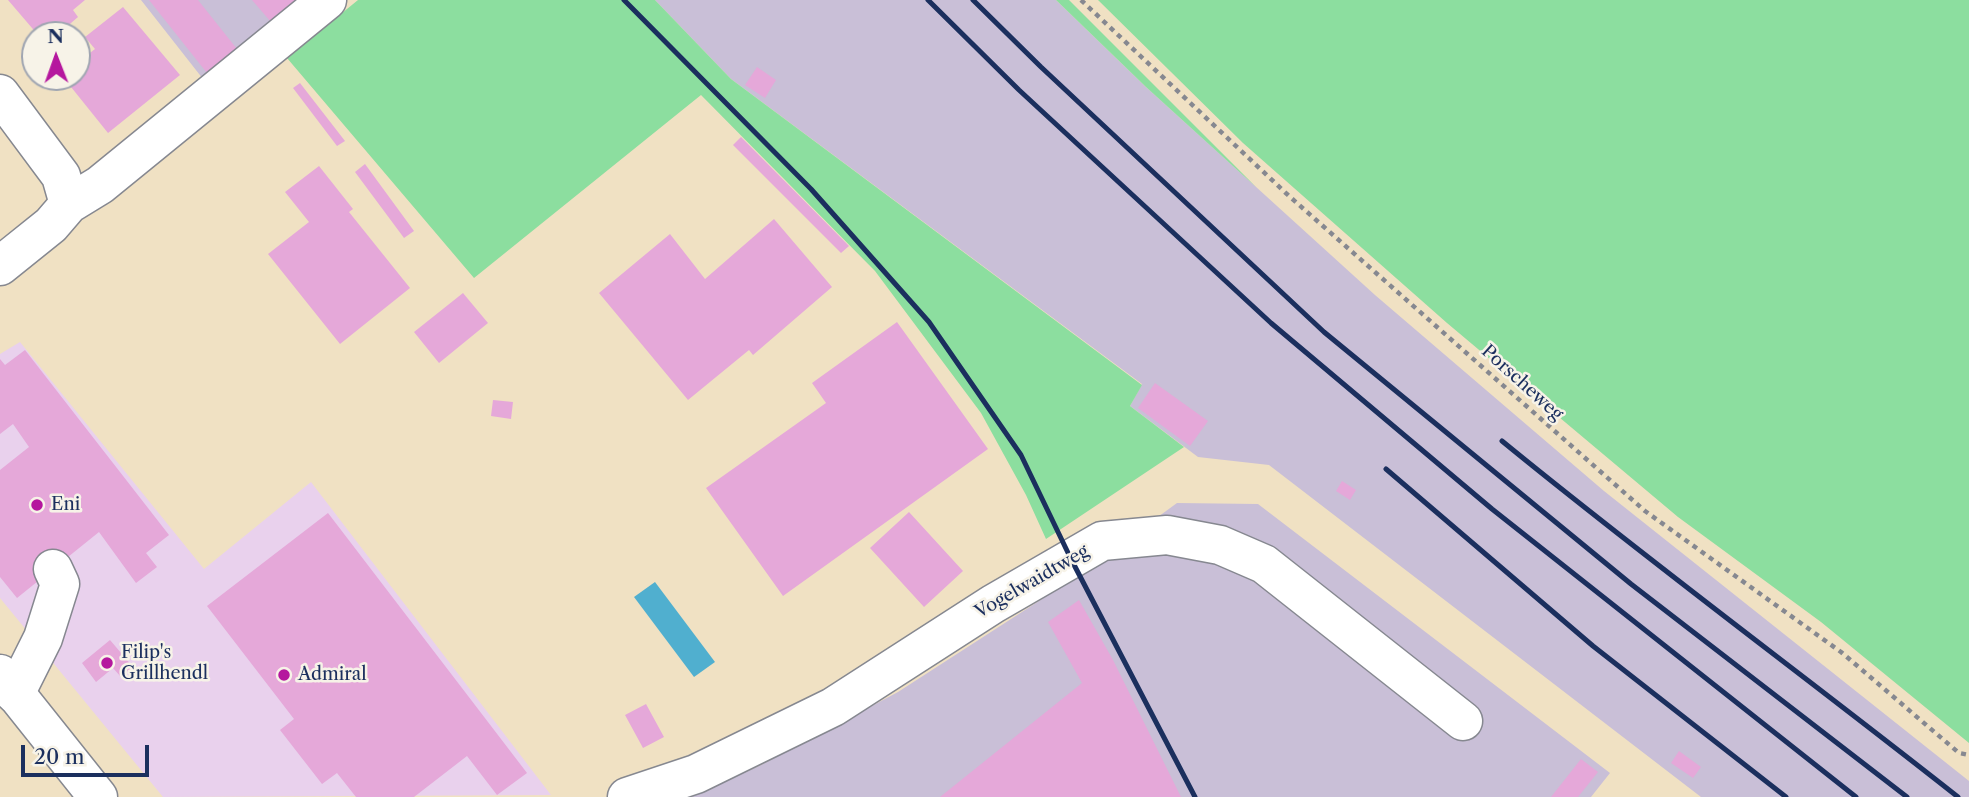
<!DOCTYPE html>
<html>
<head>
<meta charset="utf-8">
<style>
  body { margin:0 }
  #map { position:relative; width:1969px; height:797px; overflow:hidden; background:#f0e1c3; font-family:"Libre Caslon Text",serif }
  canvas { display:block }
  .north { position:absolute; left:21px; top:21px; width:70px; height:70px; box-sizing:border-box; background:#f7f3e8; border:2px solid #9fa5b1; border-radius:50%; rotate:359deg; font-size:19px; font-weight:700; line-height:28px; text-align:center; color:#1b2f5e }
  .north::after { content:''; display:block; margin:auto; width:24px; height:32px; background:#b5179e; clip-path:polygon(50% 0,100% 100%,50% 72%,0 100%) }
  .scale { position:absolute; left:21px; top:745px; width:128px; height:32px; box-sizing:border-box; border:4px solid #1b2f5e; border-top:0; padding-left:9px; font-size:21px; line-height:24px; white-space:nowrap; color:#1b2f5e; -webkit-text-stroke:5px #f7f3e8; paint-order:stroke }
</style>
</head>
<body>
<div id="map">
<canvas width="1969" height="797"></canvas>
<div class="north">N</div>
<div class="scale">20 m</div>
</div>
<script>
const c = document.querySelector('canvas').getContext('2d');
c.lineJoin = 'round';
function fill(path, color) {
  c.fillStyle = color;
  c.fill(path, 'evenodd');
}
function strokePath(path, color, width, dash) {
  c.strokeStyle = color;
  c.lineWidth = width;
  c.lineCap = dash ? 'butt' : 'round';
  c.setLineDash(dash || []);
  c.stroke(path);
}
function label(font, color, halo, rows, align = 'center') {
  c.font = font + ' "Libre Caslon Text",serif';
  c.lineWidth = 5;
  c.setLineDash([]);
  c.textBaseline = 'middle';
  c.strokeStyle = halo;
  c.fillStyle = color;
  for (const [text, x, y, turn = 0] of rows) {
    c.save();
    c.translate(x, y);
    c.rotate((+turn || 0) * Math.PI / 180);
    c.textAlign = isNaN(turn) ? turn : align;
    if (halo) c.strokeText(text, 0, 0);
    c.fillText(text, 0, 0);
    c.restore();
  }
}
fill(new Path2D(`
  M20,342L204,569L311,482L551,795L163,797L0,598V354Z`), '#e9d1ed');
fill(new Path2D(`
  M141,0H298L203,79Z
  M655,0H1056L1146,87L1375,295L1604,491L1969,781V797H1701L1269,465L1198,457L1130,406L1142,384L731,79Z
  M1177,503L1258,504L1610,773L1591,797H691L761,765L898,692L1073,579Z`), '#c9bfd7');
fill(new Path2D(`
  M358,0H655L731,79L1142,385L1130,406L1184,447L1046,539L1026,495L981,413L875,271L701,95L474,278L287,58Z
  M1056,0H1069L1256,187L1146,87Z
  M1098,0H1969V743L1821,622L1678,517L1447,323L1243,143Z`), '#8cde9f');
fill(new Path2D(`
  M655,582L715,662L694,677L634,597Z`), '#50afcf');
fill(new Path2D(`
  M8,0H85L73,10L78,17L57,35L50,26L38,35Z
  M149,0H198L237,49L207,73Z
  M252,0H298L271,22Z
  M123,7L180,75L108,133L63,77H77V63L95,49L85,37Z
  M757,67L776,80L765,98L745,85Z
  M300,83L345,141L337,146L293,88Z
  M741,137L849,246L841,253L733,145Z
  M365,164L414,231L404,238L355,172Z
  M319,166L353,209L349,212L410,288L340,344L268,254L309,222L285,192Z
  M774,219L832,287L753,355L749,350L688,400L599,293L670,234L705,279Z
  M463,293L488,323L439,363L414,332Z
  M897,322L988,449L783,596L706,488L826,403L812,383Z
  M25,350L169,535L146,553L157,567L136,583L99,532L17,598L0,577V470L29,447L13,424L0,434V359L5,365Z
  M1155,383L1208,421L1190,446L1138,408Z
  M493,400L513,402L511,419L491,416Z
  M1342,481L1356,490L1350,500L1336,491Z
  M909,512L963,571L924,607L870,548Z
  M328,513L527,773L497,795L467,756L414,797H356L337,773L322,784L280,730L294,719L207,606Z
  M1079,600L1113,660L1181,797H940L1082,683L1048,622Z
  M110,640L133,667L121,677L113,668L96,682L82,663Z
  M646,704L664,737L643,748L625,715Z
  M1679,751L1701,767L1693,778L1671,763Z
  M1581,759L1598,772L1578,797H1551Z`), '#e5a8d9');
const minor = new Path2D(`
  M0,94L61,176L69,204L51,225L0,266
  M69,204L100,185L327,0
  M15,694L43,638L60,584L53,569
  M627,797L696,774L833,707L993,604L1102,541L1167,535L1220,545L1264,564L1463,721`);
const major = new Path2D(`
  M0,674L98,797`);
strokePath(minor, '#868890', 41);
strokePath(major, '#868890', 41);
strokePath(new Path2D(`
  M1081,0L1289,196L1645,511L1841,652L1959,753L1969,755`), '#868890', 4.5, [5, 5]);
strokePath(minor, '#fff', 38);
strokePath(major, '#fff', 38);
strokePath(new Path2D(`
  M624,0L811,189L929,322L1021,455L1071,559L1195,797
  M928,0L1019,90L1271,323L1492,509L1856,797
  M973,0L1041,67L1324,332L1631,584L1907,797
  M1502,441C1651,563 1806,677 1958,797
  M1386,469L1593,646L1786,797`), '#1b2f5e', 5);
for (const [x, y, r, color] of [
  [37,505,7,"#b5179e"],
  [107,663,7,"#b5179e"],
  [284,675,7,"#b5179e"]
]) {
  const dot = new Path2D();
  dot.arc(x, y, r, 0, 2 * Math.PI);
  c.fillStyle = color;
  c.fill(dot);
  strokePath(dot, '#f7f3e8', 2.5);
}
label('18px', '#1b2f5e', '#f7f3e8', [
  ["Porscheweg",1522,383,42],
  ["Vogelwaidtweg",1032,582,-30]
]);
label('18px', '#1b2f5e', '#f7f3e8', [
  ["Eni",51,505],
  ["Filip's",121,653],
  ["Grillhendl",121,674],
  ["Admiral",298,675]
], 'left');
</script>
</body>
</html>
